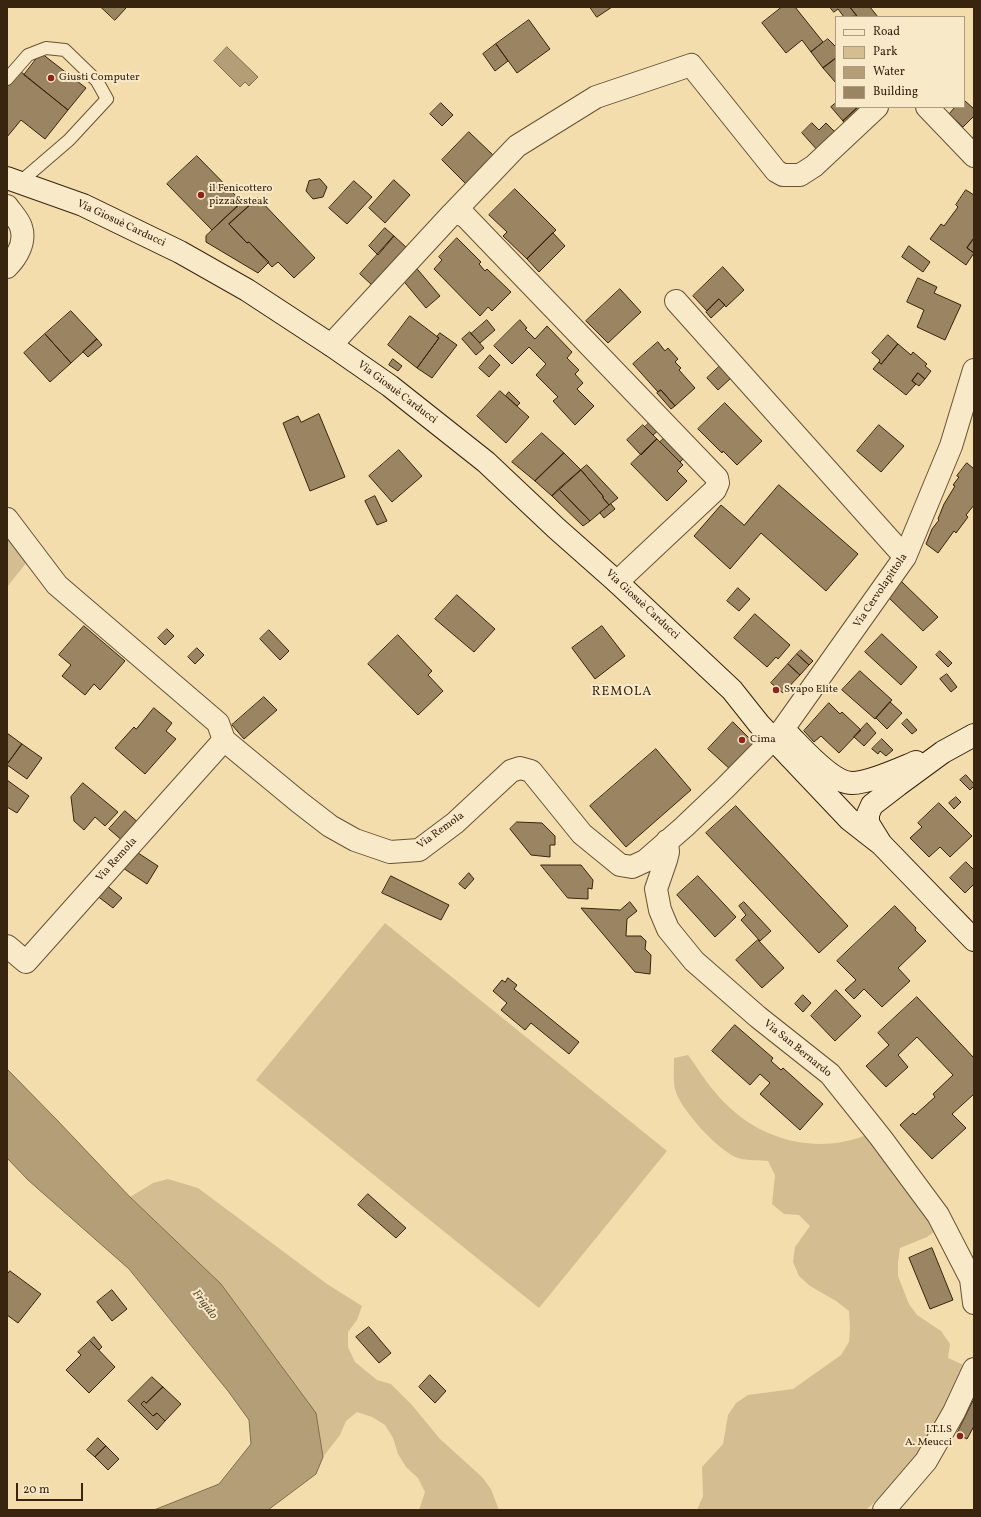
<!DOCTYPE html>
<html>
<head>
<meta charset="utf-8">
<style>
  body { margin:0 }
  #map { position:relative; width:981px; height:1517px; overflow:hidden; background:#f4ddac; font-family:Vollkorn,serif }
  canvas { display:block }
  .frame { position:absolute; inset:0; border:8px solid #38240f; pointer-events:none }
  .legend { position:absolute; left:835px; top:16px; width:130px; height:92px; box-sizing:border-box; background:#f8e9c9; border:1px solid #ab9a7f; margin:0; padding:5px 7px; list-style:none; font-size:12px; color:#38240f }
  .legend li { display:flex; align-items:center; gap:8px; height:20px }
  .legend b { width:20px; border:1px solid #ab9a7f }
  .scale { position:absolute; left:16px; top:1483px; width:67px; height:18px; box-sizing:border-box; border:2px solid #38240f; border-top:0; padding-left:5px; font-size:12px; line-height:14px; white-space:nowrap; color:#38240f; -webkit-text-stroke:3px #f8e9c9; paint-order:stroke }
</style>
</head>
<body>
<div id="map">
<canvas width="981" height="1517"></canvas>
<div class="frame"></div>
<ul class="legend">
<li><b style="height:5px;background:#f8e9c9"></b>Road</li>
<li><b style="height:11px;background:#d4be91"></b>Park</li>
<li><b style="height:11px;background:#b49e77"></b>Water</li>
<li><b style="height:11px;background:#9a8461"></b>Building</li>
</ul>
<div class="scale">20 m</div>
</div>
<script>
const c = document.querySelector('canvas').getContext('2d');
c.lineJoin = 'round';
function fill(path, color) {
  c.fillStyle = color;
  c.fill(path, 'evenodd');
}
function strokePath(path, color, width, dash) {
  c.strokeStyle = color;
  c.lineWidth = width;
  c.lineCap = dash ? 'butt' : 'round';
  c.setLineDash(dash || []);
  c.stroke(path);
}
function label(font, color, halo, rows, align = 'center') {
  c.font = font + ' Vollkorn,serif';
  c.lineWidth = 4;
  c.setLineDash([]);
  c.textBaseline = 'middle';
  c.strokeStyle = halo;
  c.fillStyle = color;
  for (const [text, x, y, turn = 0] of rows) {
    c.save();
    c.translate(x, y);
    c.rotate((+turn || 0) * Math.PI / 180);
    c.textAlign = isNaN(turn) ? turn : align;
    if (halo) c.strokeText(text, 0, 0);
    c.fillText(text, 0, 0);
    c.restore();
  }
}
fill(new Path2D(`
  M7,524L31,557L7,587Z
  M385,923L667,1151L539,1308L256,1080Z
  M688,1055C697,1067 705,1081 715,1092C751,1137 812,1157 866,1135L939,1228L927,1237L900,1248L898,1262V1276L909,1304L917,1315L941,1331L950,1344L948,1358L966,1366L927,1446L910,1470L866,1510H697L703,1496L702,1467L723,1444L728,1415L736,1403L748,1395L793,1389L841,1355L849,1342L850,1328L849,1311L836,1301L810,1286L799,1276L793,1262L795,1247L810,1226L799,1215L784,1214L772,1204L775,1175L768,1161C759,1160 747,1161 738,1158C719,1152 679,1108 675,1089C673,1079 674,1068 674,1058Z
  M168,1179L198,1188L327,1284L362,1306L357,1320L348,1332V1347L355,1362L377,1380L391,1384L412,1405L440,1439L482,1477L491,1489L499,1510H419L425,1492L418,1478L406,1467L398,1454L393,1438L385,1425L372,1417L357,1412L346,1421L340,1435L323,1457L316,1413L221,1284L130,1197L153,1183Z`), '#d4be91');
const water = new Path2D(`
  M227,47L258,77L249,86L245,82L240,87L214,61Z
  M7,1069L57,1120L130,1197L221,1284L316,1413L323,1457L316,1474L268,1510H154L219,1484L251,1444L249,1420L228,1391L129,1269L28,1180L7,1158Z`);
fill(water, '#b49e77');
strokePath(water, '#826d4d', 1);
const building = new Path2D(`
  M101,7H125L126,8L115,20Z
  M590,7H612L597,17Z
  M782,7H795L823,42L811,52L802,40L786,53L762,23Z
  M830,7H850L857,16L844,17L838,9L834,12Z
  M850,7H870L878,17H858Z
  M529,20L550,49L517,73L496,44Z
  M828,39L836,47V58L823,68L811,52Z
  M496,44L508,61L495,71L483,54Z
  M41,53L86,88L68,110L24,75Z
  M836,58V83L823,68Z
  M20,71L68,110L45,139L21,120L7,137V87Z
  M964,100L974,109V116L963,127L949,114L955,107H964Z
  M441,103L453,115L442,126L430,114Z
  M836,103V107H858L843,121L831,107Z
  M858,107H869L848,128L843,121Z
  M812,123L819,130L826,123L837,134L819,152L802,133Z
  M469,132L493,155L466,184L442,160Z
  M197,156L242,202L212,230L167,184Z
  M320,179L327,187L323,197L313,199L306,191L309,181Z
  M394,180L410,195L385,223L369,208Z
  M354,181L372,197L347,224L329,208Z
  M515,189L556,230L527,259L503,236L507,232L489,215Z
  M966,190L974,195V238L967,248L974,253L966,265L930,239L941,224L944,226L958,207L956,205Z
  M258,198L315,258L294,278L278,262L272,267L249,242L247,243L229,224Z
  M244,200L250,205L229,224L247,243L249,242L269,262L258,273L206,242V236Z
  M385,228L394,236L378,255L369,246Z
  M553,233L565,246L539,272L527,259Z
  M394,236L407,248L373,286L360,274Z
  M457,238L481,262L479,264L485,271L487,269L511,292L492,311L488,307L480,316L434,269L442,260L439,257Z
  M974,238V253L967,248Z
  M909,246L930,262L923,272L902,257Z
  M413,264L440,296L426,308L401,278Z
  M723,267L744,290L726,307L719,299L707,311L693,296Z
  M918,278L937,287L934,293L961,305L945,340L917,327L924,310L907,302Z
  M620,289L641,312L608,343L586,321Z
  M719,299L725,305L711,318L706,312Z
  M71,311L97,339L71,363L45,334Z
  M410,316L439,338L417,368L388,345Z
  M487,320L495,330L480,343L471,334Z
  M520,320L527,328L525,329L535,339L547,326L572,352L567,358L579,370L575,374L583,383L577,389L594,406L575,425L553,401L558,397L536,375L546,364L529,347L512,364L494,346Z
  M470,332L484,348L476,355L462,339Z
  M440,333L457,345L432,378L417,368L439,338L437,337Z
  M45,334L71,363L50,382L24,353Z
  M888,335L898,344L881,364L879,362L880,360L872,353Z
  M97,339L102,345L88,357L83,352Z
  M658,342L665,351L668,348L678,359L675,362L681,368L679,370L695,388L675,406L661,390L658,392L633,364Z
  M898,344L911,355L913,352L927,364L925,366L931,371L925,379L918,373L912,381L916,384L906,395L873,369L879,362L881,364Z
  M490,355L500,365L489,377L479,368Z
  M393,359L402,366L398,371L389,365Z
  M720,366L731,378L718,390L707,378Z
  M918,373L925,379L919,386L912,381Z
  M661,390L675,406L671,409L657,393Z
  M500,391L529,417L506,443L477,416Z
  M509,392L520,403L517,406L506,396Z
  M725,403L762,441L737,465L723,451L722,453L698,429Z
  M319,414L345,477L310,491L283,423L298,416L301,422Z
  M652,420L660,429L653,435L645,427Z
  M643,425L657,439L641,455L627,440Z
  M879,425L904,446L881,472L857,451Z
  M542,433L564,453L535,481L512,462Z
  M667,436L686,456L680,462L660,442Z
  M657,439L683,465L677,471L687,481L667,501L631,464Z
  M399,450L422,476L392,502L369,476Z
  M564,453L581,470L552,496L535,481Z
  M967,463L974,469V505L966,515L968,517L956,533L954,531L938,553L926,544L932,529L939,520L938,519L944,504L955,486L953,485L959,477L957,476Z
  M587,465L618,498L609,505L603,498V496L581,470Z
  M581,470L603,496V498L609,505L590,521L559,489Z
  M779,485L858,554L826,591L761,533L730,569L694,536L721,505L744,525Z
  M559,489L590,521L583,526L552,496Z
  M375,496L387,521L377,525L365,501Z
  M611,504L615,509L604,518L600,513Z
  M901,581L938,617L923,631L887,596Z
  M738,588L750,599L739,611L727,601Z
  M457,595L495,629L474,652L435,619Z
  M755,614L790,645L778,659L776,657L767,667L734,638Z
  M84,626L125,661L100,690L94,684L85,695L62,676L71,665L59,655Z
  M602,626L625,656L595,679L572,648Z
  M167,629L174,636L165,645L158,638Z
  M269,630L289,651L280,660L260,639Z
  M882,634L917,667L901,685L865,652Z
  M398,635L432,671L428,675L443,691L418,715L368,664Z
  M197,648L204,655L195,664L188,657Z
  M801,650L813,661L809,665L797,654Z
  M940,651L952,663L948,667L936,655Z
  M797,654L809,665L800,675L788,664Z
  M788,664L800,675L783,693L771,683Z
  M860,671L892,700L875,719L842,690Z
  M947,674L957,687L951,692L940,679Z
  M264,697L277,710L244,739L232,725Z
  M890,702L902,713L887,729L876,718Z
  M829,703L840,714L842,712L861,730L839,753L821,736L814,742L804,731Z
  M154,708L172,723L166,731L176,739L145,774L115,748L134,727L136,729Z
  M907,719L917,730L912,734L902,724Z
  M733,722L755,744L731,770L708,749Z
  M867,723L876,733L864,746L854,737Z
  M7,733L22,744L8,763L7,762Z
  M882,739L893,750L886,756L880,751L878,754L872,749Z
  M22,744L42,758L27,779L7,765Z
  M656,749L691,790L626,847L590,806Z
  M966,775L974,784V786L970,790L960,780Z
  M7,780L29,796L17,813L7,807Z
  M83,783L118,812L105,826L95,817L84,830L74,821L71,797Z
  M956,797L961,802L954,809L949,803Z
  M939,803L972,836L950,857L940,847L929,857L910,838L922,827L918,823Z
  M736,806L848,926L819,953L706,833Z
  M125,811L140,824L124,842L109,829Z
  M517,822L542,823L555,836V845H550V857L531,855L510,829Z
  M132,849L158,866L147,884L120,866Z
  M966,862L974,870V884L965,893L950,878Z
  M541,865H581L593,880L592,889L588,888V899L568,898Z
  M469,873L474,879L465,889L459,884Z
  M391,876L449,905L441,920L382,893Z
  M698,876L736,917L715,937L677,895Z
  M105,884L122,898L113,908L96,895Z
  M630,902L637,911L627,919L626,936H641L646,941L645,949L651,955L650,974L635,972L581,908L620,910Z
  M744,902L771,931L760,941L741,920L746,915L739,906Z
  M895,906L916,928L915,930L926,941L898,968L910,981L882,1007L864,989L854,999L845,990L856,980L837,961Z
  M758,940L784,968L762,988L736,960Z
  M508,978L517,985L514,989L579,1042L569,1054L531,1023L525,1030L501,1010L507,1003L493,991L502,980L505,982Z
  M836,990L861,1016L835,1041L811,1016Z
  M803,995L811,1003L803,1012L795,1004Z
  M917,997L974,1058V1094L952,1114L966,1128L932,1159L900,1125L913,1113L915,1115L935,1097L933,1094L953,1075L917,1037L898,1055L908,1067L886,1087L866,1066L889,1045L878,1033Z
  M735,1025L773,1058L771,1061L781,1070L783,1068L823,1104L800,1130L760,1094L770,1083L760,1074L750,1085L712,1051Z
  M368,1194L406,1228L396,1238L358,1205Z
  M932,1248L953,1300L930,1309L909,1258Z
  M10,1271L41,1294L18,1323L7,1315V1275Z
  M112,1290L127,1309L112,1321L97,1302Z
  M369,1327L391,1353L379,1363L356,1337Z
  M94,1337L102,1347L99,1350L90,1341Z
  M90,1341L115,1367L89,1393L66,1370L81,1355L78,1352Z
  M430,1375L446,1391L435,1403L419,1387Z
  M152,1377L163,1387L146,1403L144,1401L141,1404L153,1416L157,1413L165,1421L157,1430L128,1401Z
  M163,1387L181,1404L165,1421L157,1413L153,1416L141,1404L144,1401L146,1403Z
  M974,1399V1426L967,1439L957,1434Z
  M98,1438L106,1446L95,1457L87,1450Z
  M106,1446L119,1459L108,1470L95,1457Z`);
fill(building, '#9a8461');
strokePath(building, '#38240f', 1);
const lane = new Path2D(`
  M7,79L28,55L46,48L65,50L97,81L107,99L69,140L19,183`);
const street = new Path2D(`
  M927,107L974,156
  M7,206C11,212 19,220 21,227C26,242 17,257 7,267
  M452,214L517,146L596,97L691,65L776,171L783,175H800L814,166L877,107
  M676,301L905,557
  M331,345L452,214H461L466,217L717,478L718,483L715,490L617,582
  M7,519L57,585L218,723L224,740
  M667,841L668,852L666,860L656,889L660,910L668,929L694,961L758,1017L830,1074L881,1138L938,1215L971,1279L974,1303
  M7,946L26,962L224,740L299,802L330,826L355,840L390,852L419,850L455,823L511,771L520,768L531,771L582,834L620,865L632,867L645,861L684,827L725,788L783,729L905,557L951,446L974,370
  M884,1510L926,1461L954,1412L974,1369`);
const secondary = new Path2D(`
  M7,178L83,205L180,252L247,290L331,345L390,386L486,462L556,528L617,582L732,690L759,724L849,819L881,844
  M789,735C803,749 832,783 852,783C869,783 899,769 916,762
  M974,735L943,752L898,785L872,805L868,814V823L881,844L974,940`);
strokePath(lane, '#675236', 14);
strokePath(street, '#675236', 24);
strokePath(secondary, '#38240f', 24);
strokePath(lane, '#f8e9c9', 12);
strokePath(street, '#f8e9c9', 22);
strokePath(secondary, '#f8e9c9', 22);
for (const [x, y, r, color] of [
  [51,78,4,"#8f2418"],
  [201,195,4,"#8f2418"],
  [776,690,4,"#8f2418"],
  [742,740,4,"#8f2418"],
  [960,1436,4,"#8f2418"]
]) {
  const dot = new Path2D();
  dot.arc(x, y, r, 0, 2 * Math.PI);
  c.fillStyle = color;
  c.fill(dot);
  strokePath(dot, '#f8e9c9', 1.5);
}
label('11px', '#38240f', '#f8e9c9', [
  ["Giusti Computer",59,78],
  ["il Fenicottero",209,189],
  ["pizza&steak",209,202],
  ["Svapo Elite",784,690],
  ["Cima",750,740],
  ["I.T.I.S",952,1430,"right"],
  ["A. Meucci",952,1443,"right"]
], 'left');
label('11px', '#38240f', '#f8e9c9', [
  ["Via Giosuè Carducci",121,224,25],
  ["Via Giosuè Carducci",397,393,37],
  ["Via Cervolapittola",881,591,-56],
  ["Via Giosuè Carducci",642,605,43],
  ["Via Remola",441,831,-36],
  ["Via Remola",117,860,-48],
  ["Via San Bernardo",797,1049,39]
]);
label('italic 12px', '#5d492e', '#f8e9c9', [
  ["Frigido",204,1305,53]
]);
c.letterSpacing = '1px';
label('13px', '#38240f', '#f8e9c9', [
  ["REMOLA",622,693]
]);
c.letterSpacing = '0px';
</script>
</body>
</html>
